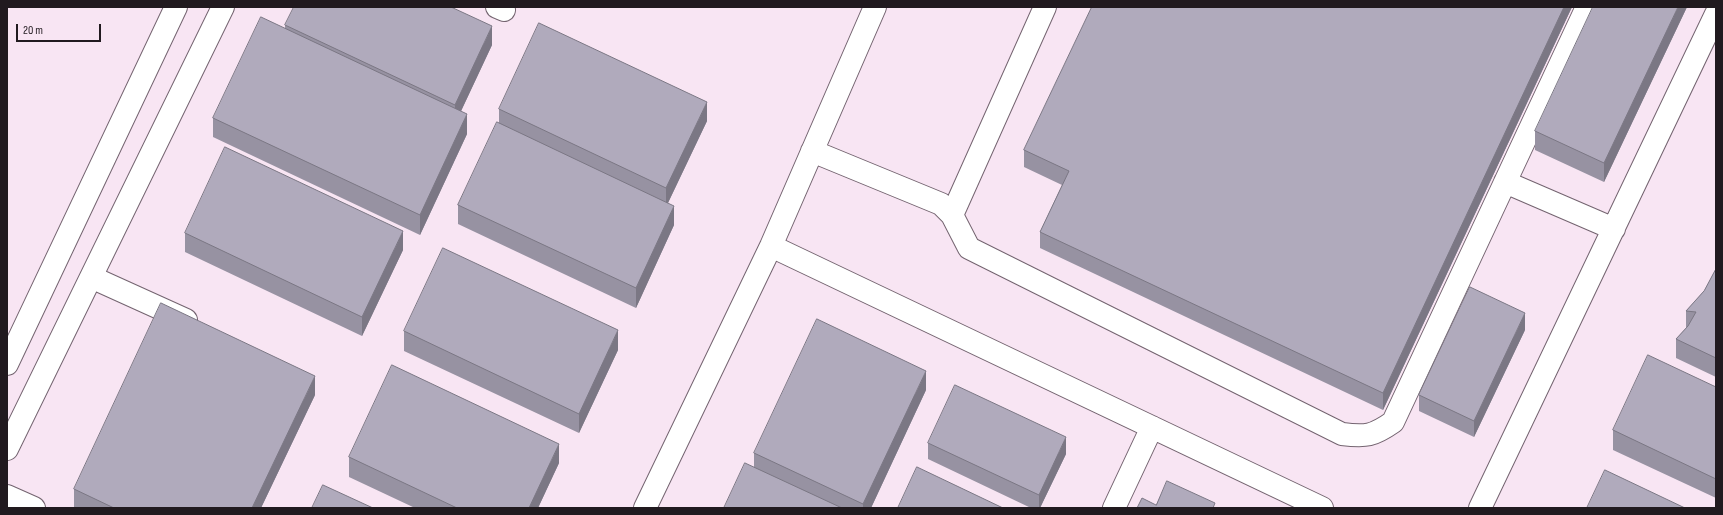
<!DOCTYPE html>
<html>
<head>
<meta charset="utf-8">
<style>
  body { margin:0 }
  #map { position:relative; width:1723px; height:515px; overflow:hidden; background:#f8e5f3; font-family:"Sofia Sans Condensed",sans-serif }
  canvas { display:block }
  .frame { position:absolute; inset:0; border:8px solid #211a1f; pointer-events:none }
  .scale { position:absolute; left:16px; top:24px; width:85px; height:18px; box-sizing:border-box; border:2px solid #211a1f; border-top:0; padding-left:5px; font-size:12px; line-height:14px; white-space:nowrap; color:#211a1f; -webkit-text-stroke:3px #f8e5f3; paint-order:stroke }
</style>
</head>
<body>
<div id="map">
<canvas width="1723" height="515"></canvas>
<div class="frame"></div>
<div class="scale">20 m</div>
</div>
<script>
const c = document.querySelector('canvas').getContext('2d');
c.lineJoin = 'round';
function strokePath(path, color, width, dash) {
  c.strokeStyle = color;
  c.lineWidth = width;
  c.lineCap = dash ? 'butt' : 'round';
  c.setLineDash(dash || []);
  c.stroke(path);
}
function fill(path, color) {
  c.fillStyle = color;
  c.fill(path, 'evenodd');
}
const minor = new Path2D(`
  M497,7L504,10
  M812,151L941,204L952,215L969,248L1342,434C1366,437 1373,436 1393,422L1587,7
  M1505,182L1614,229
  M952,215L1045,7
  M771,246L1322,508
  M91,277L186,320
  M7,364L176,7
  M7,449L223,7
  M7,496L34,508
  M645,508L771,246L875,7
  M1114,508L1152,427
  M1480,508L1716,14`);
strokePath(minor, '#746470', 24);
strokePath(minor, '#fff', 22);
fill(new Path2D(`
  M1092,7H1572L1383,410L1040,248V232L1062,185L1024,167V150Z
  M1687,7L1604,182L1535,150V131Z
  M285,25L492,45L461,111L467,134L420,235L213,137V118L285,28Z
  M499,109L707,121L668,203L674,225L636,308L458,224V205L499,123Z
  M185,233L403,250L362,336L185,252Z
  M1716,269V377L1676,358V339L1686,328V311L1704,291Z
  M1525,330L1474,437L1419,411V395Z
  M404,331L618,350L579,433L404,351Z
  M1716,387V498L1613,450V430Z
  M926,390L871,508H724L754,467V453Z
  M315,395L261,508H74V489Z
  M928,443L1066,454L1040,508H1031L928,459Z
  M349,457L559,463L538,508H415L349,477Z`), '#9792a2');
fill(new Path2D(`
  M1564,7H1572L1383,410V393Z
  M1678,7H1687L1604,182V163Z
  M492,26V45L455,124V105Z
  M707,102V121L666,207V188Z
  M467,114V134L420,235V215Z
  M674,206V225L636,308V288Z
  M403,231V250L362,336V317Z
  M1525,313V330L1474,437V421Z
  M618,330V350L579,433V414Z
  M926,371V390L871,508H863V504Z
  M315,376V395L261,508H252Z
  M1066,437V454L1040,508H1039V495Z
  M559,444V463L538,508H529Z`), '#7b7784');
const building = new Path2D(`
  M294,7H451L492,26L455,105L285,25Z
  M1092,7H1564L1383,393L1040,232L1069,171L1024,150Z
  M1593,7H1678L1604,163L1535,131Z
  M261,17L467,114L420,215L213,118Z
  M539,23L707,102L666,188L499,109Z
  M497,122L674,206L636,288L458,205Z
  M225,147L403,231L362,317L185,233Z
  M443,248L618,330L579,414L404,331Z
  M1716,269V358L1676,339L1688,326L1696,312L1686,311L1704,291Z
  M1470,287L1525,313L1474,421L1419,395Z
  M161,303L315,376L252,508H114L74,489Z
  M817,319L926,371L863,504L754,453Z
  M1648,355L1716,387V479L1613,430Z
  M392,365L559,444L529,508H457L349,457Z
  M955,385L1066,437L1039,495L928,443Z
  M745,463L842,508H724Z
  M917,467L1003,508H898Z
  M1605,470L1685,508H1587Z
  M1167,481L1215,503L1213,508H1137L1142,498L1156,505Z
  M323,485L373,508H312Z`);
fill(building, '#b0aabc');
strokePath(building, '#7b7784', 1);
</script>
</body>
</html>
